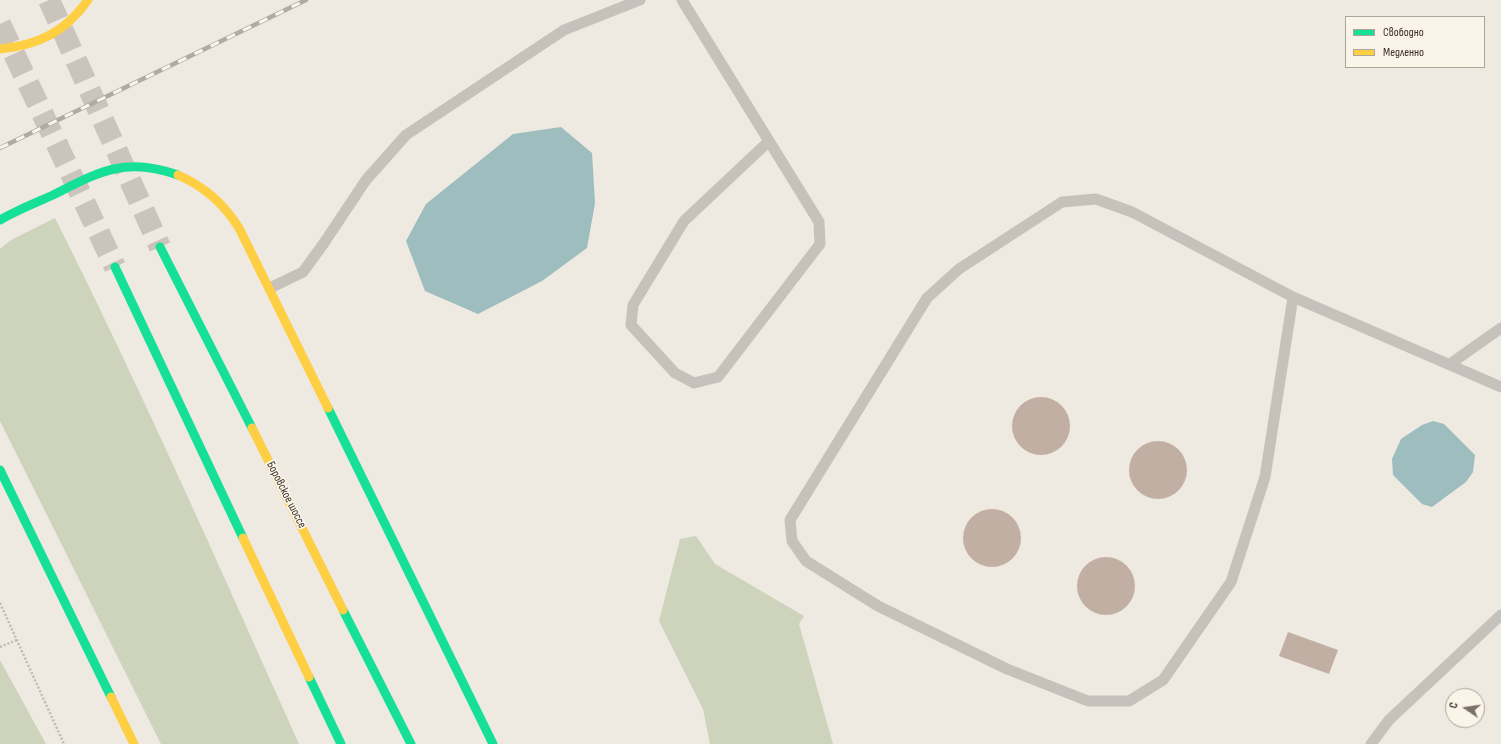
<!DOCTYPE html>
<html>
<head>
<meta charset="utf-8">
<style>
  body { margin:0 }
  #map { position:relative; width:1501px; height:744px; overflow:hidden; background:#eee9e1; font-family:"Sofia Sans Condensed",sans-serif }
  canvas { display:block }
  .legend { position:absolute; left:1345px; top:16px; width:140px; height:52px; box-sizing:border-box; background:#faf4e9; border:1px solid #aca59c; margin:0; padding:5px 7px; list-style:none; font-size:12px; color:#382f28 }
  .legend li { display:flex; align-items:center; gap:8px; height:20px }
  .legend b { width:20px; border:1px solid #aca59c }
  .north { position:absolute; left:1445px; top:688px; width:40px; height:40px; box-sizing:border-box; background:#faf4e9; border:1px solid #aca59c; border-radius:50%; rotate:283deg; font-size:11px; font-weight:700; line-height:16px; text-align:center; color:#382f28 }
  .north::after { content:''; display:block; margin:auto; width:14px; height:18px; background:#787069; clip-path:polygon(50% 0,100% 100%,50% 72%,0 100%) }
</style>
</head>
<body>
<div id="map">
<canvas width="1501" height="744"></canvas>
<ul class="legend">
<li><b style="height:5px;background:#16e098"></b>Свободно</li>
<li><b style="height:5px;background:#ffcf43"></b>Медленно</li>
</ul>
<div class="north">С</div>
</div>
<script>
const c = document.querySelector('canvas').getContext('2d');
c.lineJoin = 'round';
function fill(path, color) {
  c.fillStyle = color;
  c.fill(path, 'evenodd');
}
function strokePath(path, color, width, dash) {
  c.strokeStyle = color;
  c.lineWidth = width;
  c.lineCap = dash ? 'butt' : 'round';
  c.setLineDash(dash || []);
  c.stroke(path);
}
function label(font, color, halo, rows, align = 'center') {
  c.font = font + ' "Sofia Sans Condensed",sans-serif';
  c.lineWidth = 3.5;
  c.setLineDash([]);
  c.textBaseline = 'middle';
  c.strokeStyle = halo;
  c.fillStyle = color;
  for (const [text, x, y, turn = 0] of rows) {
    c.save();
    c.translate(x, y);
    c.rotate((+turn || 0) * Math.PI / 180);
    c.textAlign = isNaN(turn) ? turn : align;
    if (halo) c.strokeText(text, 0, 0);
    c.fillText(text, 0, 0);
    c.restore();
  }
}
fill(new Path2D(`
  M55,218C142,391 220,568 299,744H161L0,421V249L11,240Z
  M696,536L715,564L804,616L799,624L833,744H710L703,709L659,621L680,539Z
  M0,660L46,744H0Z`), '#cdd4bb');
fill(new Path2D(`
  M561,127L592,153L595,203L587,248L542,281L478,314L425,291L406,241L426,204L513,134Z
  M1433,421L1444,424L1475,455L1473,472L1466,482L1432,507L1422,504L1393,475L1392,459L1401,439L1422,425Z`), '#9dbdbf');
fill(new Path2D(`
  M1012 426a29 29 0 1 1 58 0a29 29 0 1 1-58 0Z
  M1129 470a29 29 0 1 1 58 0a29 29 0 1 1-58 0Z
  M963 538a29 29 0 1 1 58 0a29 29 0 1 1-58 0Z
  M1077 586a29 29 0 1 1 58 0a29 29 0 1 1-58 0Z
  M1288,632L1338,650L1329,674L1279,656Z`), '#c2afa3');
strokePath(new Path2D(`
  M49,0L160,247
  M0,24L115,267`), '#cac4bc', 22, [22, 11]);
strokePath(new Path2D(`
  M0,603L64,744
  M0,647L17,640`), '#c0bab3', 2.5, [2, 2]);
strokePath(new Path2D(`
  M682,0L819,222L820,244L718,377L694,383L675,373L631,325L633,305L684,221L769,141
  M270,288L303,272L324,243L366,180L406,135L564,30L640,0
  M1293,297L1265,477L1231,582L1163,680L1129,701H1088L1007,669L878,606L806,561L792,541L790,520L927,298L959,269L1062,202L1096,199L1132,212L1293,297L1501,387
  M1450,364L1501,328
  M1371,744L1389,720L1501,615`), '#c7c1bb', 11);
strokePath(new Path2D(`
  M0,220C17,210 35,203 53,195C99,172 125,156 178,175
  M160,247L252,428
  M115,267L243,538
  M328,408L493,744
  M0,470L111,697
  M343,610L411,744
  M309,677L341,744`), '#16e098', 9);
strokePath(new Path2D(`
  M0,49C39,45 65,32 88,0
  M178,175C205,187 223,203 239,228L328,408
  M252,428L343,610
  M243,538L309,677
  M111,697L134,744`), '#ffcf43', 9);
const rail = new Path2D(`
  M0,148L306,0`);
strokePath(rail, '#afaaa5', 4.5);
strokePath(rail, '#faf4e9', 3, [9]);
label('12px', '#382f28', '#faf4e9', [
  ["Боровское шоссе",286,495,63]
]);
</script>
</body>
</html>
